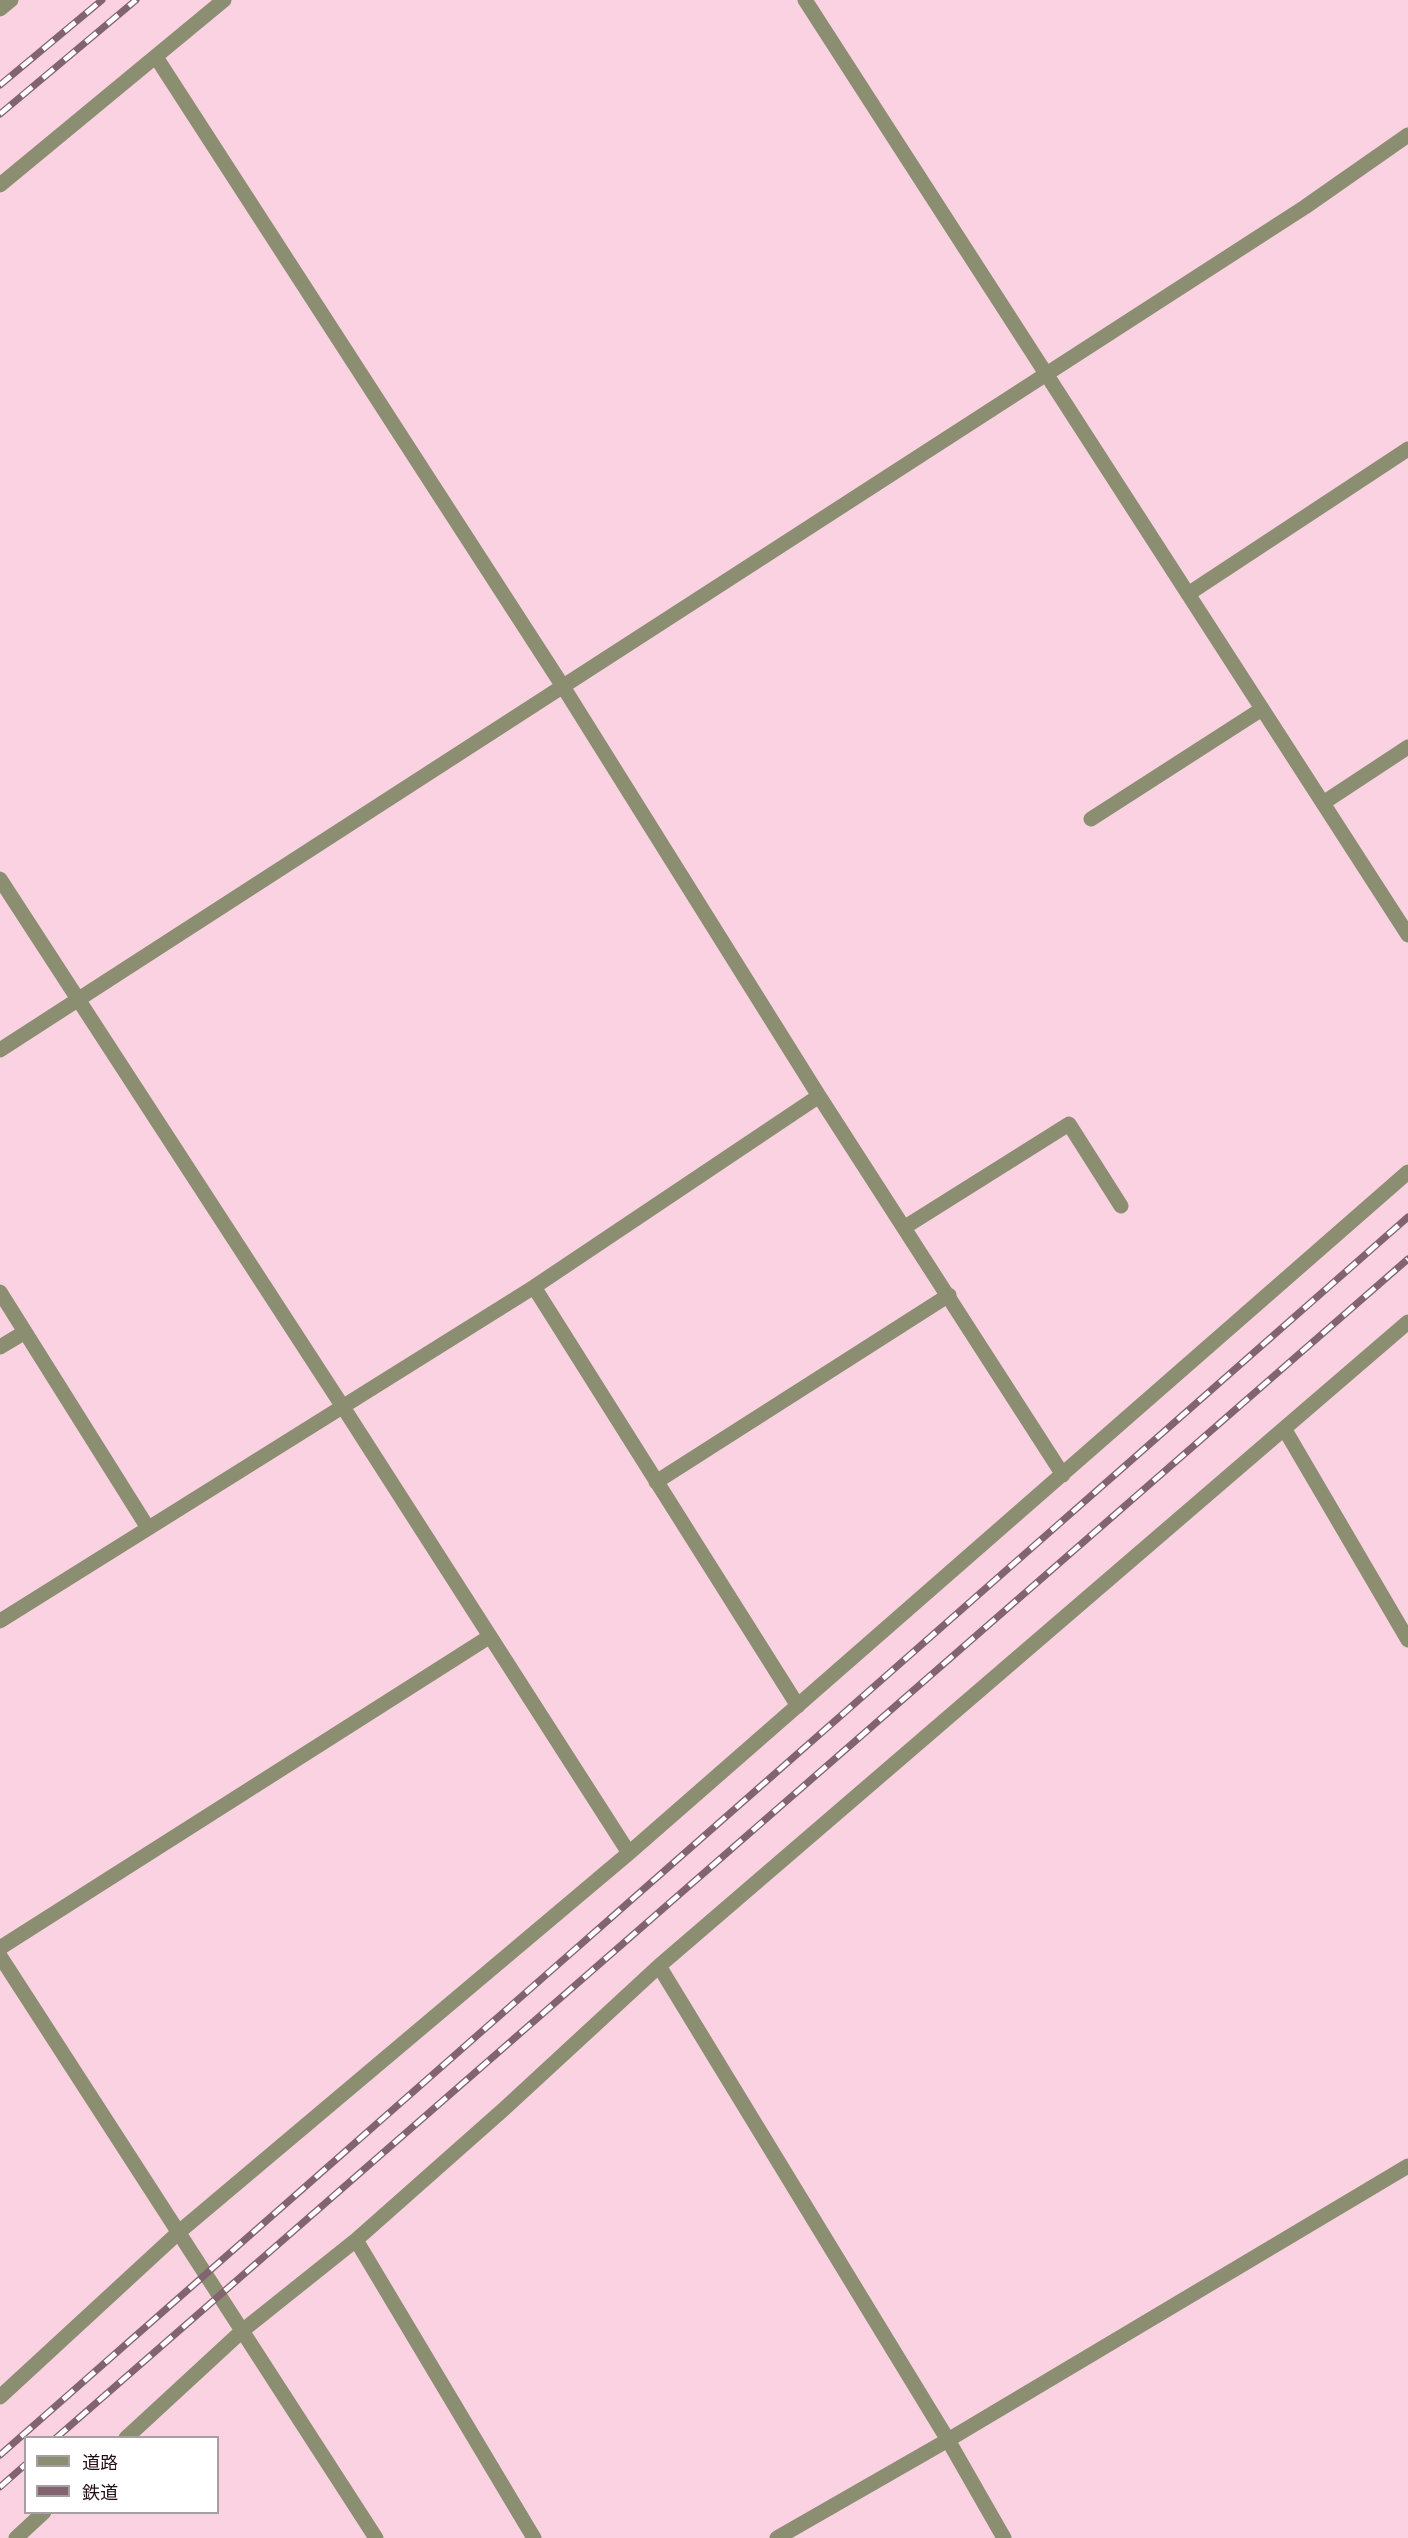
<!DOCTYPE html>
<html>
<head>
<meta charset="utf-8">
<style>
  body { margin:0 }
  #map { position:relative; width:1408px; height:2538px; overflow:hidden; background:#fad2e2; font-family:Inter,"Noto Sans JP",sans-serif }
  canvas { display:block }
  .legend { position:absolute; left:24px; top:2436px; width:195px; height:78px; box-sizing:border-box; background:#fff; border:2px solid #a79ea2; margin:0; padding:8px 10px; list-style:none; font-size:18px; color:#230d17 }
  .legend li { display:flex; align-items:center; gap:12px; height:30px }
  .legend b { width:30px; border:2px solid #a79ea2 }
</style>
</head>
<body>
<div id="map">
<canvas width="1408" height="2538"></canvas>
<ul class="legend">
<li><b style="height:8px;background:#8b8e71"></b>道路</li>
<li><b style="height:8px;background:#826471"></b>鉄道</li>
</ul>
</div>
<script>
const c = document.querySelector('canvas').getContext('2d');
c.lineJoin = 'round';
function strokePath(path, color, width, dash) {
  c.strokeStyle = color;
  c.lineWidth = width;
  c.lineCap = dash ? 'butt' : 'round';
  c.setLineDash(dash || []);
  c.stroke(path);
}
strokePath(new Path2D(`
  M805,0L1408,935
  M0,9L11,0
  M156,57L562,685L819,1096L1063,1475
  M0,185L224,0
  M1188,594L1408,449
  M1323,803L1408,747
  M1091,819L1262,709
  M0,879L343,1407L629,1853
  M0,1050L1305,207L1408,135
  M905,1227L1069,1124L1121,1206
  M534,1287L798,1706
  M0,1292L148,1528
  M0,1347L25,1332
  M1285,1430L1408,1640
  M656,1482L949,1295
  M0,1621L534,1287L819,1096
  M0,1948L489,1637
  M0,1956L376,2538
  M659,1966L948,2440L1004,2538
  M356,2240L534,2538
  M0,2397L179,2232L629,1853L1408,1172
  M126,2438L242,2331L356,2240L504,2109L659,1966L1408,1322
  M16,2538L44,2512
  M777,2538L948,2440L1408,2166`), '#8b8e71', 15);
const rail = new Path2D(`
  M0,85L102,0
  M0,114L136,0
  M56,2438L1408,1259
  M0,2455L1408,1217
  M0,2487L26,2464`);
strokePath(rail, '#826471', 7);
strokePath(rail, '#fff', 4.5, [14]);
</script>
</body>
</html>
